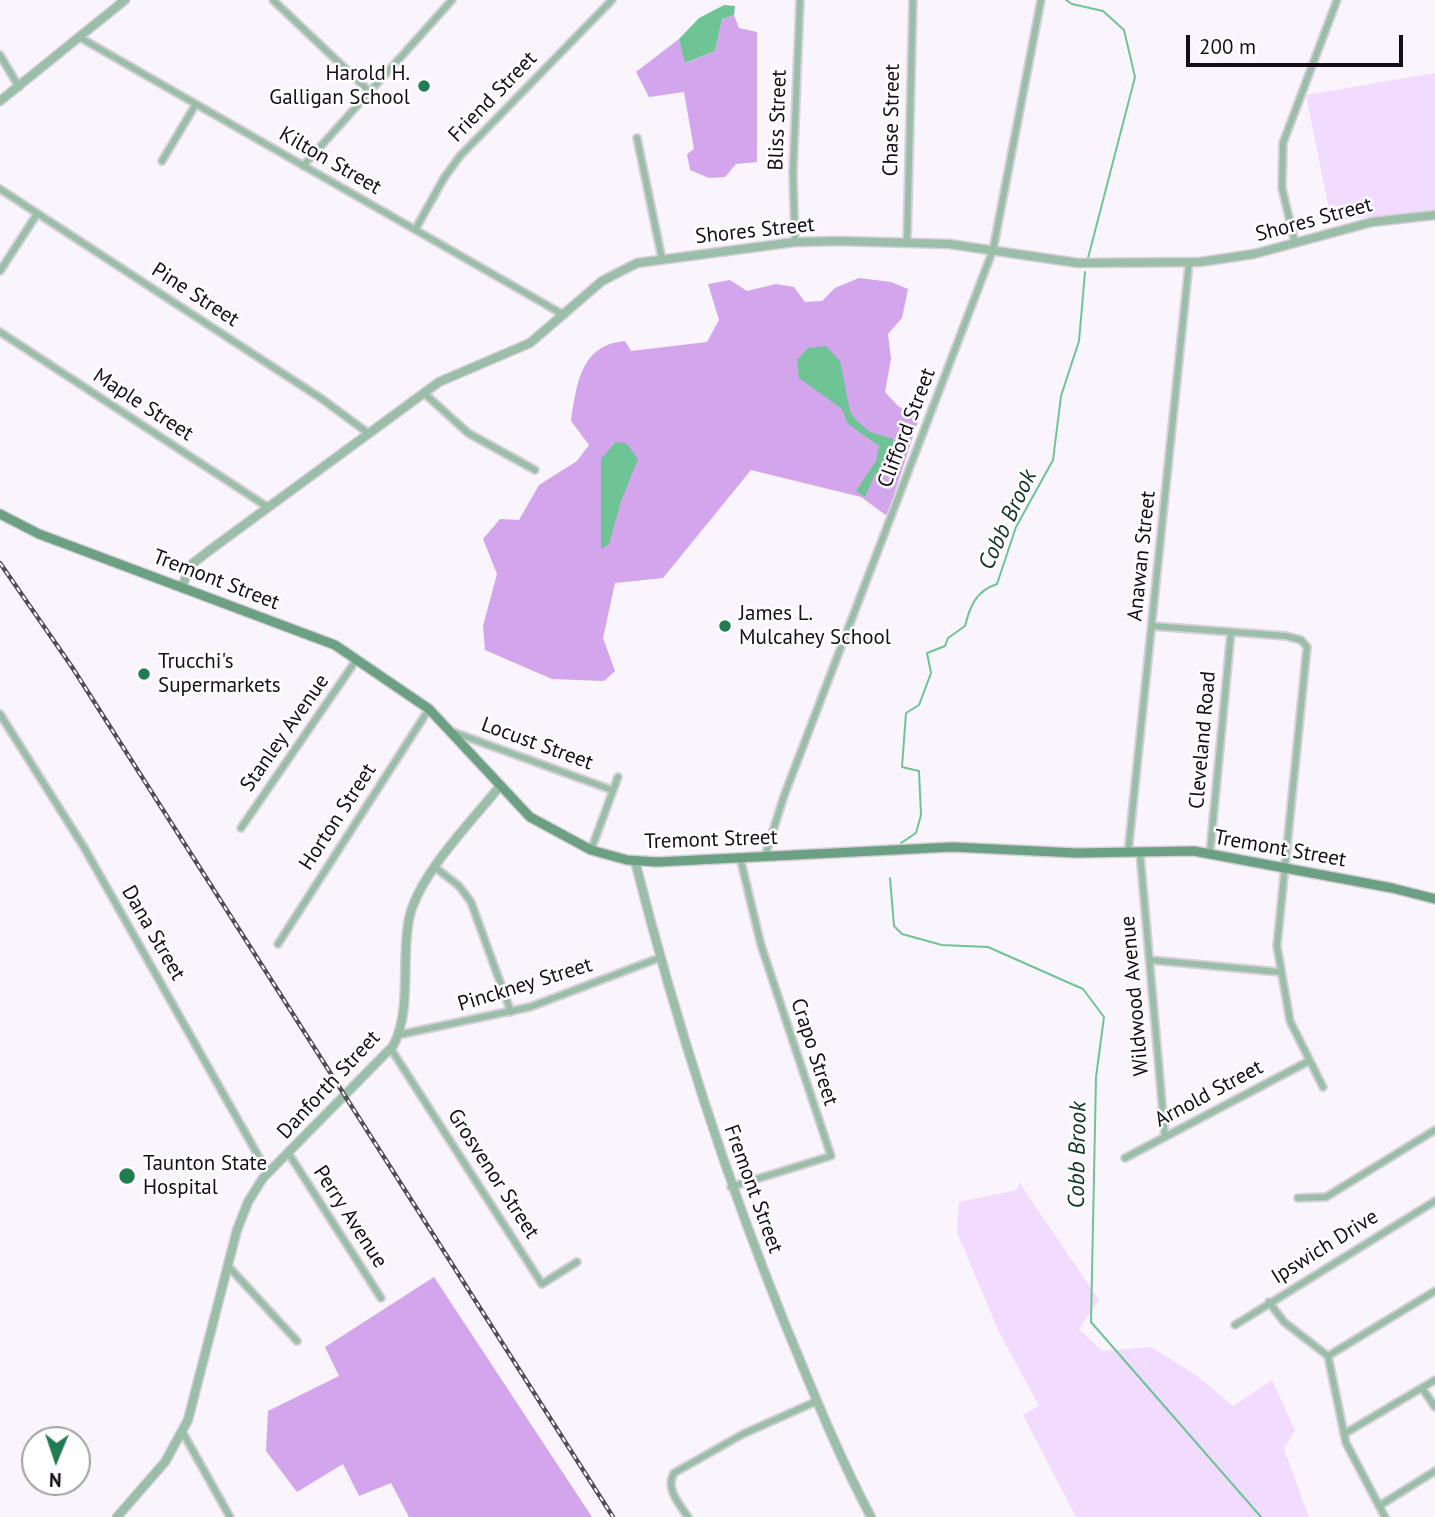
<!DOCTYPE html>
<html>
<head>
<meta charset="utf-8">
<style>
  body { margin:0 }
  #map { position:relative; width:1435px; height:1517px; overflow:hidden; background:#faf5fc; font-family:"PT Sans",sans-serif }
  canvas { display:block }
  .north { position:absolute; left:21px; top:1426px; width:70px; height:70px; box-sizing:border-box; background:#fff; border:2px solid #a19fa3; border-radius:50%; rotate:182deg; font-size:19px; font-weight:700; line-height:28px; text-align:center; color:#150e19 }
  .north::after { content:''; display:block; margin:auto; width:24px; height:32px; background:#217c51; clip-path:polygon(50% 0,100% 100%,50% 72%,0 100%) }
  .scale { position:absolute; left:1186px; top:35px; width:217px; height:32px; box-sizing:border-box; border:4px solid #150e19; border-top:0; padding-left:9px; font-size:21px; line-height:24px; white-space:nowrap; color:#150e19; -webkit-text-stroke:5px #fff; paint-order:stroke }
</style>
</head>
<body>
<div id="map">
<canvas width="1435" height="1517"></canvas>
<div class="north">N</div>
<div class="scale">200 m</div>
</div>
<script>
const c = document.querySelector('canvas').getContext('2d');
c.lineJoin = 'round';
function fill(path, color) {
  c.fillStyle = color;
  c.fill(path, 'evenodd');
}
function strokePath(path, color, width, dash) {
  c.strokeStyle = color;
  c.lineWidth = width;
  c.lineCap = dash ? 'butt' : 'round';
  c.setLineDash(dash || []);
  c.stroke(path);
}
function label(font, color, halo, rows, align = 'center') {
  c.font = font + ' "PT Sans",sans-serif';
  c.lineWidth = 5;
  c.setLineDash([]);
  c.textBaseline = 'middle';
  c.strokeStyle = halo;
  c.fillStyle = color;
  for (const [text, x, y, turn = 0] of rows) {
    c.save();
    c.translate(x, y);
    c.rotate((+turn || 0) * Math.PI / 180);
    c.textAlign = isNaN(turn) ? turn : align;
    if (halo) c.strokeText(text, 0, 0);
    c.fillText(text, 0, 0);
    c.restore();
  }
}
fill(new Path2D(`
  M1435,73V212L1331,220L1306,95Z
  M1019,1182L1099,1300L1079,1329L1102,1351L1151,1347L1196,1375L1233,1406L1272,1380L1295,1430L1284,1449L1309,1517H1076L1023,1415L1039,1406L998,1330L957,1232L959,1202L1017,1190Z`), '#f1dbfe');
fill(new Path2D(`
  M734,15L739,28L757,32V162L736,164L725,177L709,178L690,170L687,154L694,149L684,92L649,97L636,72L679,39L686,63L715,51L722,19Z
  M859,278L891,282L908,289L902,318L888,334L891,359L885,392L898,406L919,418L887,516L861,497L751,470L663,578L615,583L603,638L615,671L604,681L552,679L485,650L483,626L497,574L483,539L500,519L519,520L539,485L577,461L589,445L571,421C577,384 580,345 625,341L631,351L707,342L719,320L708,284L730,280L747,291L776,284L794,287L805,302L822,301L835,288Z
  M434,1277L592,1517H409L391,1483L359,1496L343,1464L297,1492L266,1451L268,1411L339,1376L325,1347Z`), '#d2a5ec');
fill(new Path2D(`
  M724,5L735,6L734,15L722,19L715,51L685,63L679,39L699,18Z
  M826,346L840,361L850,411L856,420L870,432L893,439V452L886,468L875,474L865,497L856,491L876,461L879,446L848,424L842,409L799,378L797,360L808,348Z
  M616,442L627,444L638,459L621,501L609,544L601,549V459Z`), '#6ec494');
strokePath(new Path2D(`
  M1066,0L1072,4L1103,11L1124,30L1135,77L1088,258
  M901,843L916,833L921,815L919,771L902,767L906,713L919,705L931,673L927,653L945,646L948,638L965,626C970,606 976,591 997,584L1016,527L1053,460L1061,396L1079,341L1085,272
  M890,878L894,926L902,934L942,945L988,947L1083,989L1104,1017L1096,1077L1091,1322L1261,1517`), '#6ec494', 2);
const minor = new Path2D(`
  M273,0L370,92
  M79,37L564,315
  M0,55L19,87
  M637,138L662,259
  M162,161L196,104
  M303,166L452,0
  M0,189L322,399L368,433
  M415,230L444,178L460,156L612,0
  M795,242L793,173L800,0
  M907,242L913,0
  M1295,243L1282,188L1283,143L1337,0
  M0,271L37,214
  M0,332L266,506
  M424,393L468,433L535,470
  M1152,626L1286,636L1301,640L1307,647L1277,946L1290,1021L1323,1087
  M0,714L85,849L268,1173
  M453,732L612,790
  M241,828L357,659
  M591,850L618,777
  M1210,852L1231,632
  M1128,853L1189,263
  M1140,853L1165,1137
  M765,856L784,796L993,250L1041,0
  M436,868L459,886L471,902L511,1012
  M278,944L429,709
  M1150,960L1279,972
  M398,1035L530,1007L659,958
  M391,1049L542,1284L577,1262
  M289,1154L381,1298
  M1125,1158L1309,1061
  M731,1187L831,1156L761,945L740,857
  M1298,1198L1326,1197L1435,1130
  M228,1266L297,1341
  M1269,1302L1284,1322L1328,1356L1346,1443L1385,1517
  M1235,1325L1435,1201
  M1328,1356L1435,1291
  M1422,1388L1435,1407
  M183,1433L230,1517
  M1344,1434L1435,1380
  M1379,1506L1435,1471
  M688,1517C679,1504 665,1488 674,1473L743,1434L817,1401`);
const tertiary = new Path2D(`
  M0,101L125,0
  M182,586L192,564L210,550L439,382L530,343L602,281L637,263L795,242L840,241L949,244L1078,263L1200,262L1254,254L1372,222L1435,215
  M635,861C675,1019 724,1173 785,1324C812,1389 838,1455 871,1517
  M117,1517L165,1462L188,1420L237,1230L248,1202L263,1178L393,1046C412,1012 401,957 409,919C418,875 472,821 500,786`);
const secondary = new Path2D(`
  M0,514L39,534L335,645L429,709L530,817L591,850L627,860L657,862L952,847L1077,853L1194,851L1392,888L1435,899`);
strokePath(minor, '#d5d0d8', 10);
strokePath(tertiary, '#d5d0d8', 11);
strokePath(secondary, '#d5d0d8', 12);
strokePath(minor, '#9bbea8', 6);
strokePath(tertiary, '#9bbea8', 8);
strokePath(secondary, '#6ba182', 9);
const rail = new Path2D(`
  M0,563L72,667L613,1517`);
strokePath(rail, '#524c56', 4.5);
strokePath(rail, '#fff', 2, [5]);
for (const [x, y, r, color] of [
  [424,86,7,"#217c51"],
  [725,626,7,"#217c51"],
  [144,674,7,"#217c51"],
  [127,1176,9,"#217c51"]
]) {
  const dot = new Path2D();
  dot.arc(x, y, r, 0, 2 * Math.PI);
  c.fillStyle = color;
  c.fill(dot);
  strokePath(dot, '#fff', 2.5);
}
label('21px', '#150e19', '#fff', [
  ["Harold H.",410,74,"right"],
  ["Galligan School",410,98,"right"],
  ["James L.",739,614],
  ["Mulcahey School",739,638],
  ["Trucchi's",158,662],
  ["Supermarkets",158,686],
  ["Taunton State",143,1164],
  ["Hospital",143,1188]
], 'left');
label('21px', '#150e19', '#fff', [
  ["Friend Street",493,97,-46],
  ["Bliss Street",778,120,-88],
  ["Chase Street",892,120,-89],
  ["Kilton Street",330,161,30],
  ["Shores Street",1314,220,-15],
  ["Shores Street",755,231,-6],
  ["Pine Street",195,295,33],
  ["Maple Street",143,405,33],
  ["Clifford Street",907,428,-69],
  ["Anawan Street",1142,556,-84],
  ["Tremont Street",216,580,21],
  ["Stanley Avenue",285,733,-55],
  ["Cleveland Road",1203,740,-85],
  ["Locust Street",537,744,20],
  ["Horton Street",338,817,-57],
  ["Tremont Street",711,840,-2],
  ["Tremont Street",1280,849,10],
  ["Dana Street",153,933,60],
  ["Pinckney Street",525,985,-17],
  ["Wildwood Avenue",1135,996,-95],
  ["Crapo Street",814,1052,72],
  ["Danforth Street",329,1085,-47],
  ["Arnold Street",1209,1094,-28],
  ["Grosvenor Street",493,1174,57],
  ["Fremont Street",753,1189,70],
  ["Perry Avenue",350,1217,57],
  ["Ipswich Drive",1325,1247,-32]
]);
label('italic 23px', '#0f3522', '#fff', [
  ["Cobb Brook",1008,520,-65],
  ["Cobb Brook",1078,1155,-89]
]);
</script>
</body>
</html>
